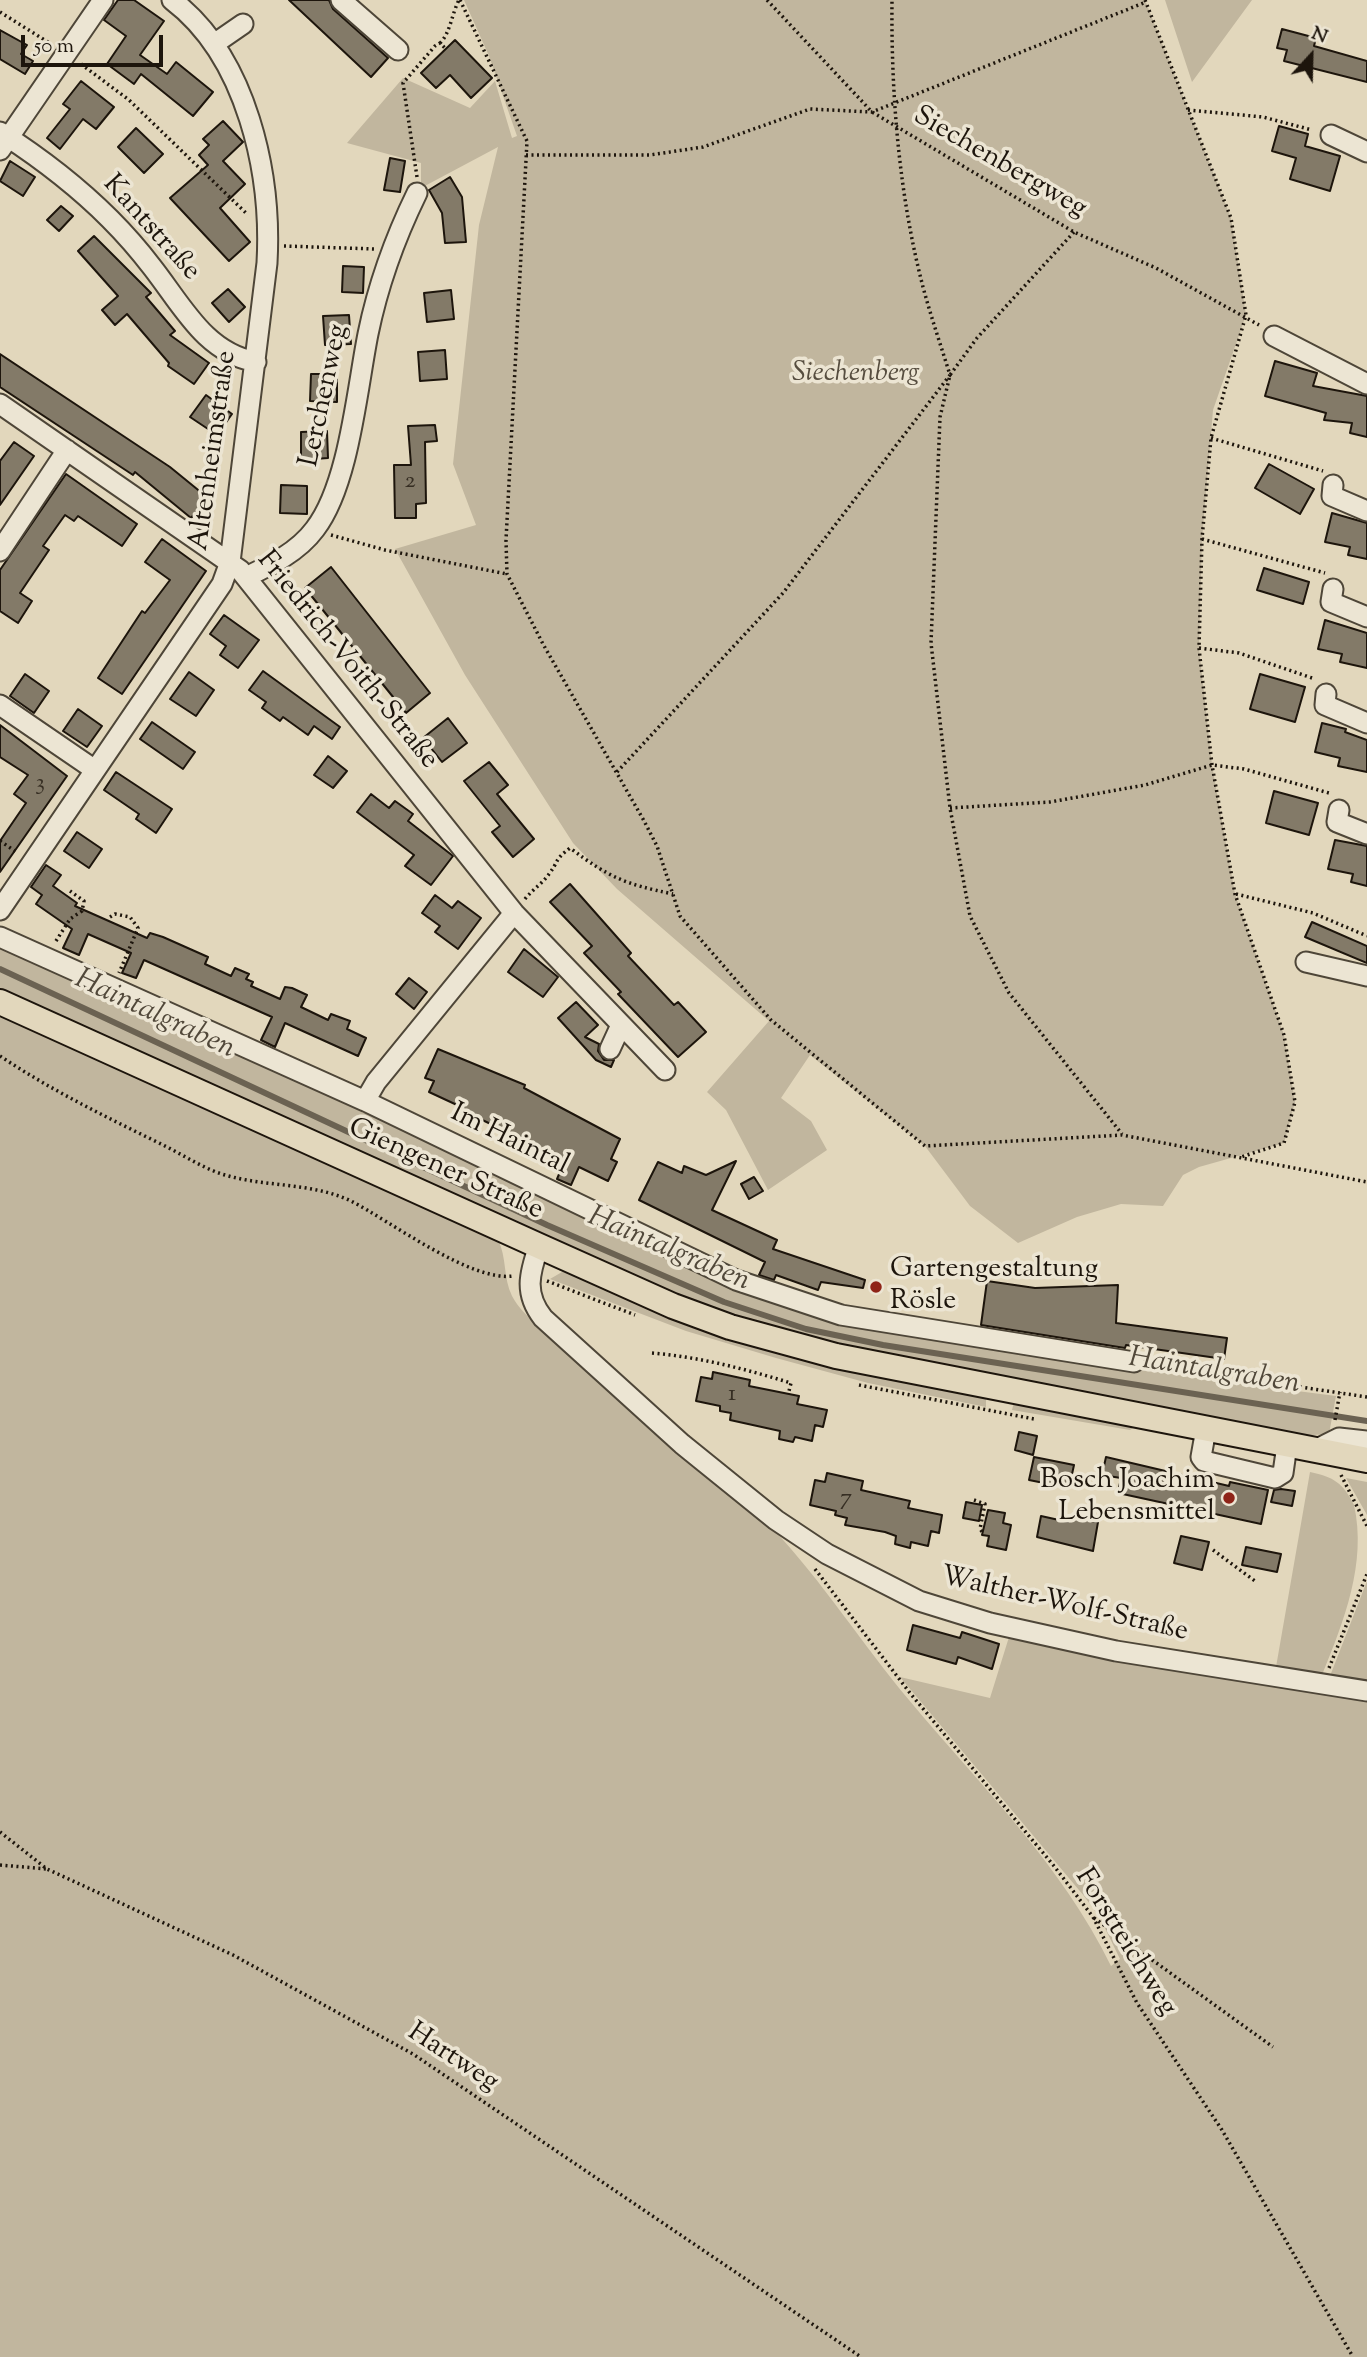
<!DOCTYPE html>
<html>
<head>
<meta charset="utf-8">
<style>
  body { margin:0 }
  #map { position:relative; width:1367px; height:2357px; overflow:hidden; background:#e2d7bc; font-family:"Sorts Mill Goudy",serif }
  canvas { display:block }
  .north { position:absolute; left:1276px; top:21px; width:70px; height:70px; -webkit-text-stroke:5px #ece5d3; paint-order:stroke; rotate:22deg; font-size:19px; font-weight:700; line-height:28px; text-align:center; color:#1d150c }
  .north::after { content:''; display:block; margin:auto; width:24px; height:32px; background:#1d150c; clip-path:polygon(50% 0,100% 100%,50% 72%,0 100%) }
  .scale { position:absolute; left:21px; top:35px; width:142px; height:32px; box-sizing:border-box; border:4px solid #1d150c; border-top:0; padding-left:9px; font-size:21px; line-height:24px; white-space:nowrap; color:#1d150c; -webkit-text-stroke:5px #ece5d3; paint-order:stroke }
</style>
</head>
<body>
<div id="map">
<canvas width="1367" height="2357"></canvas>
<div class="north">N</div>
<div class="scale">50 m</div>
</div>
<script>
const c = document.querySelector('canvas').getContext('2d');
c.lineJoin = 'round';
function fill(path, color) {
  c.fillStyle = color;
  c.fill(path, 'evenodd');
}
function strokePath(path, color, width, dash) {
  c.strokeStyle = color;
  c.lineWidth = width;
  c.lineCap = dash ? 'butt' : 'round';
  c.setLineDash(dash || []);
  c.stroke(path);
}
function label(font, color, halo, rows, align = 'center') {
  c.font = font + ' "Sorts Mill Goudy",serif';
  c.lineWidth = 7;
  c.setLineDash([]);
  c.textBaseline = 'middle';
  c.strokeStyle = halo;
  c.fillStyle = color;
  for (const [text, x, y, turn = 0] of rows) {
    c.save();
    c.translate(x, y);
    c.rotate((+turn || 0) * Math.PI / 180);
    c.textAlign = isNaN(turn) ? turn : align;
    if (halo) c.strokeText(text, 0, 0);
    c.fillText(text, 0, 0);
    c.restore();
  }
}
fill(new Path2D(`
  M464,0H1145L1231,218L1246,315L1213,410L1202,539L1199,648L1212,765L1235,894L1284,1035L1295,1102L1284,1143L1199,1167L1183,1175L1163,1206L1121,1204L1077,1217L1018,1243L970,1206L925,1146L810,1055L781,1098L811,1121L827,1150L768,1190L726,1110L707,1092L769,1021L617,889L573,843L465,675L395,549L476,525L453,464L479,225L498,147L421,188V163L347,143L403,78L470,108L495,81L512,138L517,136L489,56Z
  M1165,0H1252L1192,82Z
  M0,947L352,1103L688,1268L771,1301L1068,1358L1204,1379L1336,1396L1329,1434L1297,1436L857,1354L695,1306L0,990Z
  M0,1011L498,1240C507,1257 503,1278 512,1296C518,1308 529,1317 538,1327L773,1529C823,1582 862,1644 909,1700C980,1785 1062,1865 1111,1966L1120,1959L1100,1918L1084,1896L900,1677L990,1698L1009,1637L1207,1676L1367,1701V2357H0Z
  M562,1272L574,1273L986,1397V1407L868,1383L776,1358L686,1331L550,1279Z
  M1014,1402L1132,1424L1133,1428L1130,1430L1012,1410Z
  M1310,1472C1334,1477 1343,1483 1354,1505C1367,1563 1344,1621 1322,1675L1276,1667Z
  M1346,1478L1367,1482V1515Z
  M1367,1581V1680L1330,1676Z`), '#c1b69e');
strokePath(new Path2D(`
  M0,969L547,1225L724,1302L806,1329L883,1345L1367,1421`), '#6b6252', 6);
const building = new Path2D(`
  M118,0H134L164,21L140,55L167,74L176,62L213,92L193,116L141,74L134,84L107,64L126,36L104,20Z
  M289,0H329L333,9L388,58L371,77Z
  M1282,29L1316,38L1314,46L1367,61V82L1284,61L1287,50L1277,48Z
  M0,30L27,45L21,54L33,61L25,74L0,59Z
  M455,40L492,78L471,98L450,75L436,88L421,73Z
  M81,81L114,107L96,129L83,119L60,149L47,138L70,109L63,104Z
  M223,121L243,142L223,161L245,184L220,208L250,242L229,261L170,198L208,165L199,155L209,145L203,139Z
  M1279,126L1308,134L1305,146L1340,156L1330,191L1290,179L1296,158L1272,151Z
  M136,128L163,154L144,173L118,147Z
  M390,158L405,161L400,192L384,190Z
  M10,161L35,177L23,196L0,181Z
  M450,177L462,197L466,242L445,243L442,213L429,190Z
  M61,206L73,216L59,231L47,220Z
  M94,236L151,293L146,297L175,331L170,335L209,363L194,384L168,366L169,363L127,314L115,325L102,310L118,296L78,251Z
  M343,266L364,267L363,293L342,292Z
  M228,289L245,307L229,322L212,303Z
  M451,290L454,319L427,322L424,293Z
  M349,315L351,344L325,345L323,316Z
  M445,350L447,379L420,381L418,352Z
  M0,354L170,467L208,498L191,518L135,472L133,475L0,387Z
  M1275,361L1317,373L1313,386L1367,396V437L1350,433L1352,423L1324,420L1326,413L1265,396Z
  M311,374H337V402L310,401Z
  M206,395L232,414L217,435L190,417Z
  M435,425L437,441L425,442L426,503L416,504V518H395L394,465H411L408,426Z
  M327,431L328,458L301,460V432Z
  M14,442L34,456L0,505V461Z
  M1269,464L1314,489L1300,514L1255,488Z
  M66,474L137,524L122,546L78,516L74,521L65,515L43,546L49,550L20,593L32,601L18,623L0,611V570Z
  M281,485L307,486V514L280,513Z
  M1332,513L1367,523V559L1348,555L1350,547L1325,542Z
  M162,539L206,571L122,694L98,678L142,611L145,613L170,580L145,562Z
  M331,567L430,693L406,713L305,588Z
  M1264,568L1309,582L1303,604L1257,590Z
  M224,615L259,640L238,668L220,655L226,646L210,634Z
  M1325,620L1367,633V668L1340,662L1342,654L1318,649Z
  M263,671L340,727L332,739L314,726L308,735L283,717L280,721L262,708L266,702L249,690Z
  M189,672L214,690L196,716L170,699Z
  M25,674L49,691L34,713L10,696Z
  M1260,674L1305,687L1295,722L1250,709Z
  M78,709L102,726L87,747L63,731Z
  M448,718L467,743L442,762L423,738Z
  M152,722L195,752L183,769L140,739Z
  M1322,723L1346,729L1345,732L1367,740V772L1338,766L1340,758L1315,752Z
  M0,725L67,776L0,872V841L26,803L14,794L28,775L0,757Z
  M328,756L347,771L333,788L314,775Z
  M489,762L508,785L497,794L534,839L513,857L492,832L500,826L464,781Z
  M116,772L172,809L156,833L136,819L139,814L104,790Z
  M1274,791L1318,803L1309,835L1266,823Z
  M371,794L389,808L395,801L413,814L408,821L453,856L431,885L405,866L414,855L357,812Z
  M77,832L102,849L89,868L64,851Z
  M1335,840L1367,846V886L1351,882L1353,874L1328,869Z
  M46,865L61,875L53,886L77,903L75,906L147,938L150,933L163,937L208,957L205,964L231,976L235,968L249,974L246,979L253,982L251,986L280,999L285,987L292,988L307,995L301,1007L328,1020L331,1014L350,1021L347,1029L366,1038L358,1056L285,1023L275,1047L261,1040L272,1017L144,960L136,978L122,973L131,953L88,934L79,955L63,948L72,929L36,904L42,895L31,887Z
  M570,884L631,953L628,956L674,1005L678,1002L706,1032L678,1057L618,994L621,992L584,953L592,946L550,902Z
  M435,895L452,908L458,901L481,918L458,949L435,932L440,926L422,913Z
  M1312,922L1367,946V963L1305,937Z
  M524,949L558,977L543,997L508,972Z
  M409,978L427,992L414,1009L396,994Z
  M576,1002L598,1025L585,1037L599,1044L598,1051L604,1060H614L611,1067L596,1060L558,1018Z
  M438,1049L525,1085L524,1088L620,1139L611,1159L617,1162L608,1181L579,1167L571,1185L557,1179L565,1160L470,1114L465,1125L451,1119L457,1105L429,1092L434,1081L425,1078Z
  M736,1161L712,1210L777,1240L773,1249L865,1280L863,1288L821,1282L818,1290L776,1275L774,1280L759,1275L765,1262L639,1200L658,1162L682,1173L684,1166L706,1175Z
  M754,1177L763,1191L749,1199L741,1184Z
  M987,1281L1035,1288L1118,1285L1116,1323L1227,1338L1224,1359L1126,1345L1125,1348L981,1325Z
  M713,1372L750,1380L749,1386L799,1396L797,1404L827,1410L823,1427L815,1425L812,1441L795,1437L793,1442L779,1439L780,1431L730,1420L731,1413L720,1411V1406L696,1401L701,1377L712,1379Z
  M1019,1432L1037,1436L1033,1455L1015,1450Z
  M1034,1457L1074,1465L1069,1488L1029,1480Z
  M1106,1457L1229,1486L1230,1482L1268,1490L1261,1524L1118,1493L1121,1478L1102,1475Z
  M827,1473L863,1481L861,1490L910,1501L908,1508L942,1515L939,1533L931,1531L928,1546L911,1542L910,1548L895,1544L896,1536L885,1532L845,1525L847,1518L835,1515L836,1511L810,1505L815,1480L825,1482Z
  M1281,1489L1295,1491L1292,1506L1271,1502L1274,1490Z
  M966,1502L982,1505L979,1521L963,1518Z
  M988,1510L1005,1513L1003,1523L1011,1525L1006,1550L987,1546L989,1536L982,1535Z
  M1041,1516L1068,1522L1069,1517L1098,1522L1093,1551L1037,1537Z
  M1181,1536L1209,1542L1202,1570L1174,1563Z
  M1246,1547L1281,1554L1277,1572L1242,1565Z
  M913,1625L960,1638L962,1632L999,1644L992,1669L958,1657L956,1664L907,1650Z`);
fill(building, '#837a68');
strokePath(building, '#1d150c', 2);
const minor = new Path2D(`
  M341,0L398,50
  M214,44L243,24
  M0,132C39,157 77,186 110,219C125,234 139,250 152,267C182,305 205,353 256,362
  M1331,135L1367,152
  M0,150L103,0
  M1274,336L1367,384
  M0,404L240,570L514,913L665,1070
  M1333,485L1332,496L1367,511
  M0,551L67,450
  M246,577C271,565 298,552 315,529C349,485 357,389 368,334C378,285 395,238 417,193
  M1333,589L1331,602L1367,617
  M1326,694L1325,705L1367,723
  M0,705L95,770
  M1339,810L1337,822L1367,834
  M0,910L222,584L230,562L267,263C272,173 247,57 172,0
  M0,937L365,1101L736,1280L841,1315L1134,1362
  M1306,962L1367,976
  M610,1049L621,1025
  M365,1101L376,1082L514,913
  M539,1246C529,1274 524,1294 543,1318L682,1444L776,1520L827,1554L919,1601L990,1623L1116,1651L1367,1691
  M1206,1429L1201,1457L1204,1461L1275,1478L1283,1473L1287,1445
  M1315,1450L1339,1438L1367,1441`);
const major = new Path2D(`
  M0,1002L539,1246L673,1306L730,1327L836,1356L1367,1460`);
strokePath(minor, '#4e4638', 23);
strokePath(major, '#1d150c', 28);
strokePath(new Path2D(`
  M460,0L527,141L506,540L507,574L543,644L643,819L657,846L680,916L771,1020L925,1146L1122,1135L1367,1182
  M767,0L872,112L1074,232L1156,268L1259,325
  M1145,0L1231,218L1246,315L1211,438L1202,539L1199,648L1212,765L1235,894L1284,1035L1295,1102L1284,1143L1241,1157
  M0,12L51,44
  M440,43C450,34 452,13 459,0
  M81,64L129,100L246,213
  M1188,110L1263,117L1312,130
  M526,155H650L703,147L810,109L872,112L1146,2
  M417,177L403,83L435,46L440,43L446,49
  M1074,232L977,338L950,375L940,417L931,643L950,808L970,916L1009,993L1122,1134
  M284,246L375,249
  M1211,438L1323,471
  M331,535L385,550L507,574
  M1202,539L1325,573
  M1199,648L1239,653L1315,679
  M617,772L783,593L950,375C941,346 931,317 923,287C899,195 891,95 892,0
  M950,808L1050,802L1145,785L1212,765L1244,769L1329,793
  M0,841L18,853
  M1236,894L1313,913L1367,936
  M525,899C533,889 543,883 549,874C559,861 554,860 570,848C610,878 625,884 673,894
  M110,917L115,914L130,917L138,928L119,973
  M56,941L70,919L82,911L84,901L70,891
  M0,1056C51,1090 104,1116 159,1143C178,1152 196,1164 216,1172C259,1188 309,1181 351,1201C390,1221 471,1282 513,1276
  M547,1281L635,1315
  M652,1353C700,1357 745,1369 791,1383L789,1391
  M1153,1365L1367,1397
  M859,1385L1034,1419
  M1335,1420L1340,1392
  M1341,1475L1367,1526
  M974,1500L985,1504L980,1529L983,1533
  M1213,1550L1255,1581
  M815,1569L910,1693L1054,1866L1093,1917L1137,2003L1222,2130L1353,2357
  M1329,1668L1367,1574
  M0,1832L47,1869L233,1955L413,2054L861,2357
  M0,1865L47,1869
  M1094,1918L1273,2047`), '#1d150c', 3.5, [2, 3.5]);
strokePath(minor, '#ece5d3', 19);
strokePath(major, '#e2d7bc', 24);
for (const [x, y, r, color] of [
  [876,1287,7,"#8f2418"],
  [1229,1498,7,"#8f2418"]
]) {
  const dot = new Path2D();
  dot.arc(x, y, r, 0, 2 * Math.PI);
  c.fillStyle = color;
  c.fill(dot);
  strokePath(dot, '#ece5d3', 2.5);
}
label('24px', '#362e23', null, [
  ["2",410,483],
  ["3",40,785],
  ["1",732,1396],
  ["7",846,1500]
]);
label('28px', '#1d150c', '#ece5d3', [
  ["Siechenbergweg",999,164,30],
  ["Kantstraße",150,229,48],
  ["Lerchenweg",326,396,-78],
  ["Altenheimstraße",215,451,-82],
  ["Friedrich-Voith-Straße",346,661,51],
  ["Im Haintal",509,1141,26],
  ["Giengener Straße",445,1171,24],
  ["Walther-Wolf-Straße",1064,1606,13],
  ["Forstteichweg",1124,1943,58],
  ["Hartweg",452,2059,33]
]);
label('italic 28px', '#564d3f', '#ece5d3', [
  ["Siechenberg",856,375]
]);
label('28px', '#1d150c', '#ece5d3', [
  ["Gartengestaltung",890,1271],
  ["Rösle",890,1303],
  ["Bosch Joachim",1215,1482,"right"],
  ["Lebensmittel",1215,1514,"right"]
], 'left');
label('italic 30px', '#51483a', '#ece5d3', [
  ["Haintalgraben",154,1016,25],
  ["Haintalgraben",668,1251,23],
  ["Haintalgraben",1214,1373,9]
]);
</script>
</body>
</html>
